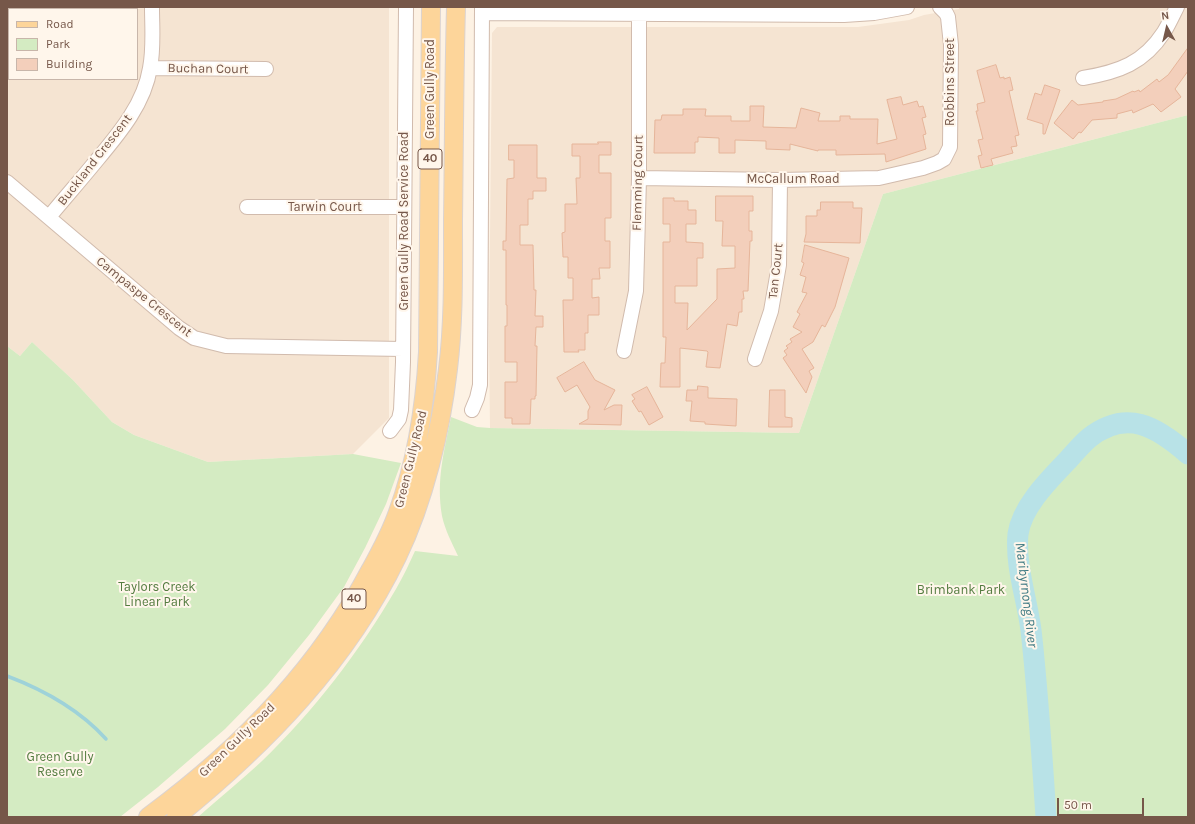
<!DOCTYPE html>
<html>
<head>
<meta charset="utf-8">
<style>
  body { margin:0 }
  #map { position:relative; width:1195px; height:824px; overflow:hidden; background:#fdf2e4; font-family:Karla,sans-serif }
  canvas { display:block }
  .frame { position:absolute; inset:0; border:8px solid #765749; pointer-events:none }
  .legend { position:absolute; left:8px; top:8px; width:130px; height:72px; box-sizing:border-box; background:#fff6eb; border:1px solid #c8b6aa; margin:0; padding:5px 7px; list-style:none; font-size:12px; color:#765749 }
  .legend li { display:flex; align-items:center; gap:8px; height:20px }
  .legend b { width:20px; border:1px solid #c8b6aa }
  .north { position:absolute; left:1147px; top:8px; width:40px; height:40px; -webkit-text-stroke:3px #fff6eb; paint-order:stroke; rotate:352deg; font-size:11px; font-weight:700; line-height:16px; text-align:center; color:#765749 }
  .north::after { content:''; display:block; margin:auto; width:14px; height:18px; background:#765749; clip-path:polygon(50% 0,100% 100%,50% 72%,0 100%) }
  .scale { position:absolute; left:1057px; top:798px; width:87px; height:18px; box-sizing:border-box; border:2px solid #765749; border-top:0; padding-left:5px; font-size:12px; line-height:14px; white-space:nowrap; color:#765749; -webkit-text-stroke:3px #fff6eb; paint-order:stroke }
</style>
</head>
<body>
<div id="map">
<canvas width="1195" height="824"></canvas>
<div class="frame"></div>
<ul class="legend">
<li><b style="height:5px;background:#fdd59a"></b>Road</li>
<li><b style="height:11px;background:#d4ebc2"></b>Park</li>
<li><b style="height:11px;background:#f3cfbb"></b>Building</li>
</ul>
<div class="north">N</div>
<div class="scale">50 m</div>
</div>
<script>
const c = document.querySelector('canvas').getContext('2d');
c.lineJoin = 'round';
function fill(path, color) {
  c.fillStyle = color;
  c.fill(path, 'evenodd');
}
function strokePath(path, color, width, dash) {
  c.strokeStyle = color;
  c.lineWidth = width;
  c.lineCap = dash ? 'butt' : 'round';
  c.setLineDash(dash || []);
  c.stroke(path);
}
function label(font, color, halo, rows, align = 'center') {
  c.font = font + ' Karla,sans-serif';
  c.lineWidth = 4;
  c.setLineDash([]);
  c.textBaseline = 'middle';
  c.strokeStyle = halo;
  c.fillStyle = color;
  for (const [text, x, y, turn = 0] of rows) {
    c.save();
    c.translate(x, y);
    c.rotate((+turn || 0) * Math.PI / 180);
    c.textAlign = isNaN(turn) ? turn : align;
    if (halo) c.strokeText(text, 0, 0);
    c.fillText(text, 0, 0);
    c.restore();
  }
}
fill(new Path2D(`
  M7,7H389V418L353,454L208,462L134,435L112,422L73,380L32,342L20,356L7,346ZM9,9H137V79H9Z
  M959,7H1188V115L883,194L799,433L490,428L489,340L492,33L497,27H858L909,20L924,15L959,9Z`), '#f5e4d2');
fill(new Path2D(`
  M1188,115V817H198C219,798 242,780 262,761C313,712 360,651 396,589C403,577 409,564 415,551L458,556C452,543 445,530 442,516C436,480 444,452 451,417L477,427L490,428L799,433L883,194Z
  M32,342L73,380L112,422L134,435L208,462L353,454L401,463L386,504L365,548L344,587L309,635L268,685L225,729L158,787L120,817H7V346L20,356Z`), '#d4ebc2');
strokePath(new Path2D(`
  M7,676C44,690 79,709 106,739`), '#9ed2d9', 3.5);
strokePath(new Path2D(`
  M1046,817C1042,755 1038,692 1031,630C1027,599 1015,566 1018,534C1022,506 1050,479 1068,460C1075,452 1082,444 1089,438C1127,408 1157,427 1188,454`), '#b8e2e7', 21);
const building = new Path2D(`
  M1188,48V71L1175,89L1181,97L1161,112L1153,104L1133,113L1132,110L1117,114V118L1092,120L1081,133L1079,132L1073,139L1054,123L1072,100L1078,105L1103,102V101L1116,99L1133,91L1134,92L1139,90L1140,92L1157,79L1159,82L1168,75Z
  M996,65L1000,78L1004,77V79L1010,77L1013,90L1009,91L1019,135L1015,136L1017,146L1011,147L1013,153L991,159L993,165L981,168L978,156L982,155L978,140L983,139L976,111H978L977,104L985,102L977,71Z
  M1045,85L1060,90L1045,134H1043V124L1027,119L1035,93L1041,95Z
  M901,97L903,105L917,101L919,107L923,106L926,117L922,118L926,134L923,135L926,149L886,162L885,154L836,155V150H818V151L790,144V150L766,149V141L735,140V153H719V138L698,137V142H695V153H654L655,120H661L662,115H683V109H706L705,116H731V121H750V106H764L763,127L796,128L801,108L820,113L818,121H840V116H850V119H878L877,144L897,139L887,100Z
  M598,142H611V155H599V173H611V218H605V241H610V268H599L600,279H592V298L599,297V315H588V333H585V350H578L579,352H564L563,300H573V278H568V257H563L562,233L565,232V204H577L576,178H580V156H572V144H598Z
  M509,145H537V178H546V191H533V199H528V225H520V245H533L534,290H536L535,316H543V327H536L535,346H537L536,396H535V399H531L530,424H512V418H505V382H517V362H505V326H507V305H506V250H503V241H506L507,179L514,178V160H509Z
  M716,196H753V211H749V231H752V241H750L748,291H743L744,299H742V312H739L737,326L727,324L720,368L706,367L708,352L707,351L680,348V387H660L661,363H665L666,337H663V242H670V224H663V198H674V201H688V210H696V224H686V242L703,243V258H697V286H675V303H688L687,330L717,299V269L735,268V246H722L723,221H716Z
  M821,202H853V208H862L860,243L804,242L806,234V216H817V210H820Z
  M805,245L849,258L835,307L825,327L822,325L813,342L802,349L814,368L809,371L812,377L806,393L783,358L787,355L784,351L788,348L786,346L792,342L790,339L802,332L793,327L800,314L797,312L807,293L802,292L806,277L800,275L804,263L802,262Z
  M584,362L595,380L615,390L604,410L614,405H622L621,425L579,424L588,419V411L590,407L577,385L565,392L557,378Z
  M698,386L708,387V398L737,399L736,426L705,424V422L690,421L692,401H686L687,390H697Z
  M647,387L663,417L649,425L641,411L639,412L632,401L635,399L632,395Z
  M770,390H785V417L792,418V427H769Z`);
fill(building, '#f3cfbb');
strokePath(building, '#e6b59a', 1);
const minor = new Path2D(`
  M482,13L844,15L874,13L907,7
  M150,68L266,69
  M1083,78C1119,72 1144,63 1164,32C1169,24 1173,15 1177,7
  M639,178L780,180L879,178L923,168L937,163L944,159L950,147L951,45L948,17L946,13L940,7
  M7,182L179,328L194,338L226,346L403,349
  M247,207H404
  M49,217C63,200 78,183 92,166C116,137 144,106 150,68C154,48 152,27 152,7
  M624,351L636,291L639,178V14
  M755,359L771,311L779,265L780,180
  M472,410L477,398L480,385L482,7
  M390,431L399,419L401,410L403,362L406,7`);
const major = new Path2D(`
  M148,817C238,751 319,668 371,569C381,551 391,532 398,512C417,460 425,406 428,352L431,7
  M176,817C265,745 347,661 397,557C424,501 441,430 448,369C454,320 453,270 453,220C454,149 454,78 456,7`);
strokePath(minor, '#d1bbad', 16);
strokePath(major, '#dbd3d0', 20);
strokePath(minor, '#fff', 14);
strokePath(major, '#fdd59a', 18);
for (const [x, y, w] of [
  [430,159,24],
  [354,599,24]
]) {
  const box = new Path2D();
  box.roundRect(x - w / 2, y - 10, w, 20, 3);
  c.fillStyle = '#fff6eb';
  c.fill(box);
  strokePath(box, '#765749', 1);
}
label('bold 12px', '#765749', null, [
  ["40",430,159],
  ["40",354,599]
]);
label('13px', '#765749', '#fff6eb', [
  ["Buchan Court",208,69,1],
  ["Robbins Street",950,82,-90],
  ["Green Gully Road",430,89,-90],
  ["Buckland Crescent",95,160,-52],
  ["McCallum Road",793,179],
  ["Flemming Court",638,183,-89],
  ["Tarwin Court",325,207],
  ["Green Gully Road Service Road",404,221,-90],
  ["Tan Court",776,271,-84],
  ["Campaspe Crescent",144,297,39],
  ["Green Gully Road",411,459,-76],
  ["Green Gully Road",237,740,-44]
]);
label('13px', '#547c40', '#fff6eb', [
  ["Taylors Creek",157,587],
  ["Linear Park",157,602],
  ["Brimbank Park",961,590],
  ["Green Gully",60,757],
  ["Reserve",60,772]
]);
label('italic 14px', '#3f7a83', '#fff6eb', [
  ["Maribyrnong River",1026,595,83]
]);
</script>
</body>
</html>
